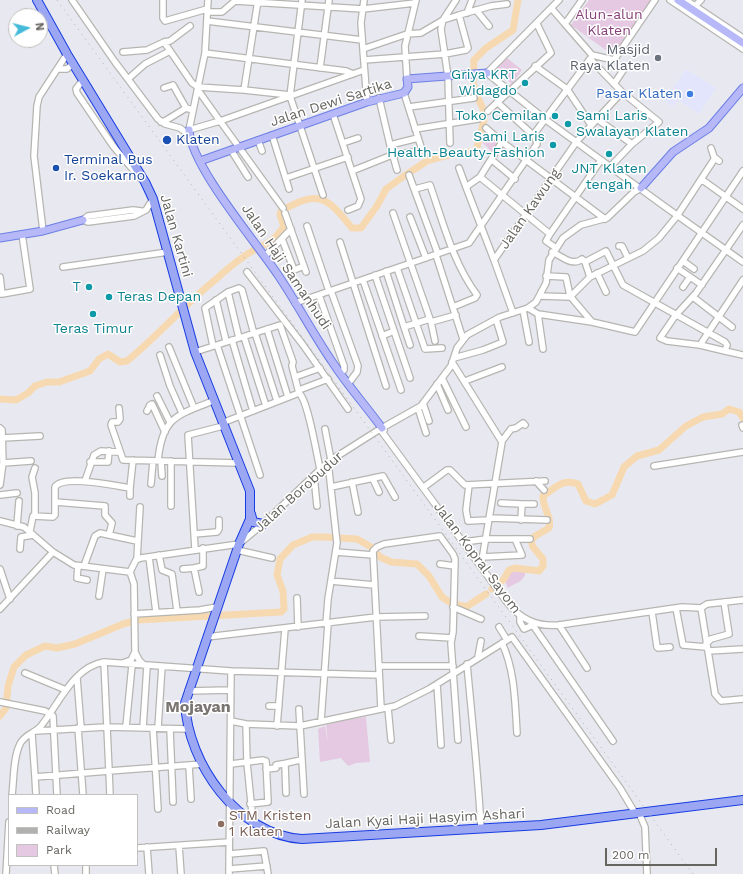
<!DOCTYPE html>
<html>
<head>
<meta charset="utf-8">
<style>
  body { margin:0 }
  #map { position:relative; width:743px; height:874px; overflow:hidden; background:#e8e9f0; font-family:"Work Sans",sans-serif }
  canvas { display:block }
  .legend { position:absolute; left:8px; top:794px; width:130px; height:72px; box-sizing:border-box; background:#fff; border:1px solid #c2c1bf; margin:0; padding:5px 7px; list-style:none; font-size:12px; color:#676560 }
  .legend li { display:flex; align-items:center; gap:8px; height:20px }
  .legend b { width:20px; border:1px solid #c2c1bf }
  .north { position:absolute; left:8px; top:8px; width:40px; height:40px; box-sizing:border-box; background:#fff; border:1px solid #c2c1bf; border-radius:50%; rotate:83deg; font-size:11px; font-weight:700; line-height:16px; text-align:center; color:#676560 }
  .north::after { content:''; display:block; margin:auto; width:14px; height:18px; background:#45bad9; clip-path:polygon(50% 0,100% 100%,50% 72%,0 100%) }
  .scale { position:absolute; left:605px; top:848px; width:112px; height:18px; box-sizing:border-box; border:2px solid #676560; border-top:0; padding-left:5px; font-size:12px; line-height:14px; white-space:nowrap; color:#676560; -webkit-text-stroke:3px #fff; paint-order:stroke }
</style>
</head>
<body>
<div id="map">
<canvas width="743" height="874"></canvas>
<ul class="legend">
<li><b style="height:5px;background:#b6b8f8"></b>Road</li>
<li><b style="height:5px;background:#b1b1b0"></b>Railway</li>
<li><b style="height:11px;background:#e5c8e1"></b>Park</li>
</ul>
<div class="north">N</div>
<div class="scale">200 m</div>
</div>
<script>
const c = document.querySelector('canvas').getContext('2d');
c.lineJoin = 'round';
function fill(path, color) {
  c.fillStyle = color;
  c.fill(path, 'evenodd');
}
function strokePath(path, color, width, dash) {
  c.strokeStyle = color;
  c.lineWidth = width;
  c.lineCap = dash ? 'butt' : 'round';
  c.setLineDash(dash || []);
  c.stroke(path);
}
function label(font, color, halo, rows, align = 'center') {
  c.font = font + ' "Work Sans",sans-serif';
  c.lineWidth = 3;
  c.setLineDash([]);
  c.textBaseline = 'middle';
  c.strokeStyle = halo;
  c.fillStyle = color;
  for (const [text, x, y, turn = 0] of rows) {
    c.save();
    c.translate(x, y);
    c.rotate((+turn || 0) * Math.PI / 180);
    c.textAlign = isNaN(turn) ? turn : align;
    if (halo) c.strokeText(text, 0, 0);
    c.fillText(text, 0, 0);
    c.restore();
  }
}
fill(new Path2D(`
  M686,69L716,88L699,114L678,100L673,107L664,100Z`), '#e2e5fb');
fill(new Path2D(`
  M589,0H653L614,56L571,25Z
  M507,58L522,70L512,84L495,70Z
  M489,133L500,142L493,153L482,142Z
  M515,568L522,569L526,572C523,583 516,582 508,588L504,579L509,570Z
  M366,717L370,762L356,763L348,766L341,758L320,762L318,729L325,726L328,743L326,725L345,720V723V720Z`), '#e5c8e1');
strokePath(new Path2D(`
  M222,7L232,0`), '#f7d9b1', 1);
strokePath(new Path2D(`
  M0,399L16,400L28,393L35,386L47,382H59L90,371L99,359L108,354L120,362L127,361C158,336 184,305 215,280C227,269 240,258 254,250C270,241 273,243 284,226L280,215L281,211C319,189 327,197 352,228H361L377,206L386,189L404,176L427,161L445,156L476,151L484,120V111L477,96L473,83L474,60L486,48L513,30L518,0
  M492,589L504,579L509,570L515,568L539,571L543,566V559L533,547L531,541L535,536L549,528C552,516 542,507 543,496C555,488 563,478 578,484L586,501L595,504L612,495L624,467L637,456L659,450L686,426L703,417L722,414L729,409L739,412L743,418
  M0,716L6,708L8,686L14,667L26,655L45,646L57,648L75,644L123,624L138,620L281,612L284,609L283,591L277,575L280,559L293,545L312,537H324L357,539L371,547L380,557L391,562L417,564L429,576L442,597L451,603L466,607L486,594`), '#f7d9b1', 7);
const minor = new Path2D(`
  M72,0L115,62L158,119L165,124L180,128L190,136
  M163,0V18L165,21L207,9
  M302,0L290,96L323,195
  M364,0L361,23L367,102
  M559,0L487,73L546,120L664,206L743,262
  M582,0L565,24L592,55L614,60L655,0
  M670,0L743,49
  M686,0L743,38
  M693,8L701,0
  M552,9L565,24
  M476,10L489,26
  M207,12H222L235,1L363,9L415,3
  M467,13L472,0
  M459,15L491,6L507,4
  M207,21L362,40
  M190,26L170,41L164,42L192,83L198,87L244,90L258,0
  M363,49L407,34L421,33L443,20L459,15L468,48L466,50L445,54L364,60
  M123,52L147,50L164,42
  M205,53L346,71L353,74
  M535,66L567,89L591,125
  M320,68L329,0
  M58,69H67L73,64
  M128,79L145,64L170,51
  M407,79L405,46L416,0
  M83,80L76,89L77,93L113,146L140,178
  M614,84L624,69
  M164,88L173,85L186,108L193,110
  M198,90L220,121L189,130L205,53L208,0
  M244,90L290,95
  M379,98L390,145
  M497,102L533,135
  M409,107L474,98
  M488,111L551,53L537,24
  M333,114L361,199L358,206L348,210
  M597,119L632,144
  M161,122L165,121L186,108
  M486,128L502,142L605,219
  M415,129L478,119
  M272,135L289,189
  M258,140L262,151
  M343,143L358,138
  M450,143L448,77L441,29L443,20L456,0
  M711,148L714,157L719,161
  M231,150L248,177
  M492,160L515,179
  M459,168L466,187
  M397,170L390,145L418,138
  M352,171L392,155L420,151L421,147L404,93
  M409,175L438,254
  M480,177L550,234L601,160
  M286,178L348,157
  M701,179L743,209
  M415,189L430,185C443,222 453,263 477,295L475,298L453,307
  M283,208L220,121L364,70
  M285,213L306,272
  M393,213L431,322L456,315
  M410,217L426,258
  M83,220L88,222L134,216L146,210L153,199
  M83,220L88,216L133,210L141,211
  M307,226L329,291
  M43,231L34,156L37,106L39,97L67,54
  M550,234L546,241L556,248
  M282,239L294,270L304,266
  M340,242L386,386
  M619,246H622L628,258
  M552,252C562,256 572,267 582,259L585,262L606,251L623,285L725,342L727,345L725,351L743,355
  M436,255L463,339
  M265,256L291,229
  M494,260L466,187L480,177L502,142
  M683,261L694,269
  M585,262L590,277
  M63,267L168,252
  M397,268L425,349L442,348
  M677,268L702,285
  M386,271L404,327L430,319
  M247,272L303,345L348,409
  M597,273L606,292
  M375,275L410,378
  M546,276L566,277L570,296L592,322
  M0,277L2,294H0
  M363,280L401,390
  M683,287L690,277
  M331,291L358,366L357,372L348,384
  M228,292L239,338
  M2,294L30,289L22,234
  M319,295L344,366V370L340,373
  M541,296L570,297L590,277L643,251L659,238L677,216L715,158
  M693,297L732,327
  M216,300L226,341
  M295,303L469,243L537,144L534,134L590,59L622,92L659,122L632,144L610,167
  M528,308L538,314L592,322L635,332L743,171
  M523,310L529,342
  M513,313L494,260L577,141L622,92
  M538,314L543,349
  M431,322L435,341
  M404,327L410,345
  M267,329L288,397
  M255,333L277,401
  M382,336L394,331
  M244,337L266,406
  M232,340L253,411
  M217,345L260,475
  M700,345L743,280
  M213,346L205,308L228,292L239,288L242,290L254,334
  M169,347L194,408
  M725,351L700,345L667,341L660,338L675,316L696,293L743,225
  M195,352L280,325L293,362L292,366L299,393L222,423
  M160,355L170,386L182,413
  M454,358L483,350L503,342L496,319
  M452,362L502,442L481,566
  M295,377L320,368
  M442,378L466,427
  M465,381L502,367
  M437,384L448,410
  M299,390L328,379
  M299,393C308,400 317,456 320,469
  M157,396L170,422
  M423,403L429,421
  M119,408L120,419L118,422H112L111,425L123,460L238,463
  M418,408L426,433
  M147,411L150,405L152,404L165,432
  M742,425L743,428
  M0,428L2,430L3,463L0,485
  M325,429L331,460
  M384,430L382,428L421,406L451,366L457,348L467,335L500,317L528,308L536,302L546,283L549,260L563,238L581,225L607,218L634,192L641,188
  M2,438L40,436
  M502,441L511,429L516,428L523,423L525,425
  M158,461C162,417 177,415 213,401
  M161,461L162,476
  M171,461V506
  M90,462H108L109,451
  M3,463L31,461
  M654,466L743,452
  M35,468L32,477L35,493V516
  M314,476L317,506
  M373,479L379,492
  M85,481L94,455L101,451L119,452
  M536,481L544,490
  M352,482L358,512
  M151,484L153,461
  M469,485L466,510L468,521L489,520
  M331,487L383,476L395,497
  M424,487L447,470H450L465,485L545,481
  M0,495L17,493
  M130,496V488
  M55,502L105,506V515L112,523L109,535L137,541
  M501,503L522,504L521,520
  M522,504H534
  M490,518L547,520
  M0,521L24,527L53,552
  M17,526L19,501
  M30,531L33,516L53,517L55,515V487C63,474 116,486 130,488L133,460
  M194,534L217,532L219,529V520
  M464,542L486,539H530
  M20,549L21,537L33,535
  M195,549L188,435L223,426
  M237,550L272,558
  M336,552L373,555
  M159,555L162,570L172,574L177,611
  M149,557L156,612
  M482,557L522,555L515,539
  M137,559L140,507
  M440,564L455,566
  M78,566L77,578L87,580
  M84,566L95,536L100,533L109,535
  M0,569L10,599
  M183,569L194,568
  M130,572L134,584L135,652L139,660L144,665
  M331,581L374,585
  M199,592L194,568L203,566V548
  M99,596L103,569
  M297,598L298,627
  M453,607L481,619
  M676,608L683,645L706,647
  M701,608L715,694L721,701L743,699
  M0,609L53,552L74,565L130,572L136,560L141,558L239,544L263,524L328,462L380,429L506,601C520,619 536,627 559,625L682,607L701,608L707,604L743,600
  M652,612L657,647L658,648L670,647
  M134,614L200,610L217,607
  M520,617V622L524,629L533,625
  M530,621L613,741
  M326,624L328,599L337,543L328,462
  M559,625L587,668
  M499,627L507,640
  M419,636L452,638
  M207,637L376,617L425,616
  M502,643C515,671 515,702 517,733
  M706,644L711,639L729,634L724,602
  M708,651L743,649
  M478,657L481,641
  M104,662L109,771L203,764
  M123,663L131,660L135,652
  M467,664C472,719 478,773 481,828
  M379,666H453
  M231,671L379,675
  M25,673L66,690
  M77,678L81,728
  M437,684L441,745
  M188,691L230,690
  M0,702L45,711L53,716L57,795
  M269,706H279
  M381,708L373,551L377,547L384,544L440,536L453,554L455,559L453,632L451,643L458,740
  M388,708L391,740
  M299,709L304,794
  M231,721L246,724L300,726L395,706L429,689L512,637L620,788L635,813
  M321,721L328,624
  M246,724L247,763L253,822
  M277,726L285,629
  M126,727L132,665
  M78,728L83,795
  M143,728L147,666
  M153,728L158,809
  M158,728L162,666
  M170,729L173,802
  M36,731L106,727L188,729
  M32,734L35,777L109,771L110,795
  M231,764L263,760L266,761L268,802L250,804
  M285,765L286,793
  M189,766L191,799
  M266,769L276,768V765C285,764 293,761 302,760
  M35,777L36,795
  M12,795C14,779 13,758 20,744C24,735 35,733 41,726C59,704 73,667 104,662L231,671L229,874
  M639,813L645,827L647,874
  M179,846L181,874
  M147,847L149,874
  M137,848L229,842
  M229,854L264,851L268,874
  M54,865L55,874
  M86,865V874
  M229,869L267,866
  M6,874L9,822`);
const major = new Path2D(`
  M678,0L743,43
  M189,130C191,166 256,242 278,275C297,303 313,334 333,363C348,386 366,406 382,428
  M200,161L367,102L404,93L408,87L407,79L487,73
  M641,188L673,152L709,128L743,88
  M0,238L43,231L83,220`);
const highway = new Path2D(`
  M37,0L67,54L145,182L153,199L195,352L250,491V519L239,544L185,703C188,764 238,835 302,839L541,825L743,800
  M251,514L253,522L263,524`);
strokePath(minor, '#b6b5b1', 8);
strokePath(major, '#6d7fe4', 9);
strokePath(highway, '#173ce1', 10);
strokePath(minor, '#fff', 5.5);
strokePath(major, '#b6b8f8', 7);
strokePath(highway, '#9ca7f3', 8);
strokePath(new Path2D(`
  M57,0L693,874`), '#b1b1b0', 1, [1, 5]);
for (const [x, y, r, color] of [
  [658,58,4,"#6b7280"],
  [525,83,4,"#0f9aa8"],
  [690,94,4,"#3f7fe0"],
  [555,116,4,"#0f9aa8"],
  [568,124,4,"#0f9aa8"],
  [167,140,5,"#1a4fb4"],
  [553,145,4,"#0f9aa8"],
  [609,154,4,"#0f9aa8"],
  [56,168,4,"#1a4fb4"],
  [89,287,4,"#0f9aa8"],
  [109,297,4,"#0f9aa8"],
  [93,314,4,"#0f9aa8"],
  [221,824,4,"#8d6e63"]
]) {
  const dot = new Path2D();
  dot.arc(x, y, r, 0, 2 * Math.PI);
  c.fillStyle = color;
  c.fill(dot);
  strokePath(dot, '#fff', 1.5);
}
label('14px', '#864079', '#fff', [
  ["Alun-alun",609,15],
  ["Klaten",609,31]
]);
label('14px', '#5b616d', '#fff', [
  ["Masjid",650,50],
  ["Raya Klaten",650,66]
], 'right');
label('14px', '#0d838f', '#fff', [
  ["Griya KRT",517,75],
  ["Widagdo",517,91],
  ["Toko Cemilan",547,116],
  ["Sami Laris",576,116,"left"],
  ["Swalayan Klaten",576,132,"left"],
  ["Sami Laris",545,137],
  ["Health-Beauty-Fashion",545,153],
  ["JNT Klaten",609,169,"center"],
  ["tengah",609,185,"center"],
  ["T",81,287],
  ["Teras Depan",117,297,"left"],
  ["Teras Timur",93,329,"center"]
], 'right');
label('14px', '#366cbe', '#fff', [
  ["Pasar Klaten",682,94]
], 'right');
label('14px', '#676560', '#fff', [
  ["Jalan Dewi Sartika",331,103,-18],
  ["Jalan Kawung",530,209,-55],
  ["Jalan Kartini",176,236,74],
  ["Jalan Haji Samanhudi",286,267,56],
  ["Jalan Borobudur",299,492,-42],
  ["Jalan Kopral Sayom",477,558,53],
  ["Jalan Kyai Haji Hasyim Ashari",425,819,-3]
]);
label('14px', '#164399', '#fff', [
  ["Klaten",176,140],
  ["Terminal Bus",64,160],
  ["Ir. Soekarno",64,176]
], 'left');
label('14px', '#785e54', '#fff', [
  ["STM Kristen",229,816],
  ["1 Klaten",229,832]
], 'left');
label('bold 16px', '#797671', '#fff', [
  ["Mojayan",198,707]
]);
</script>
</body>
</html>
